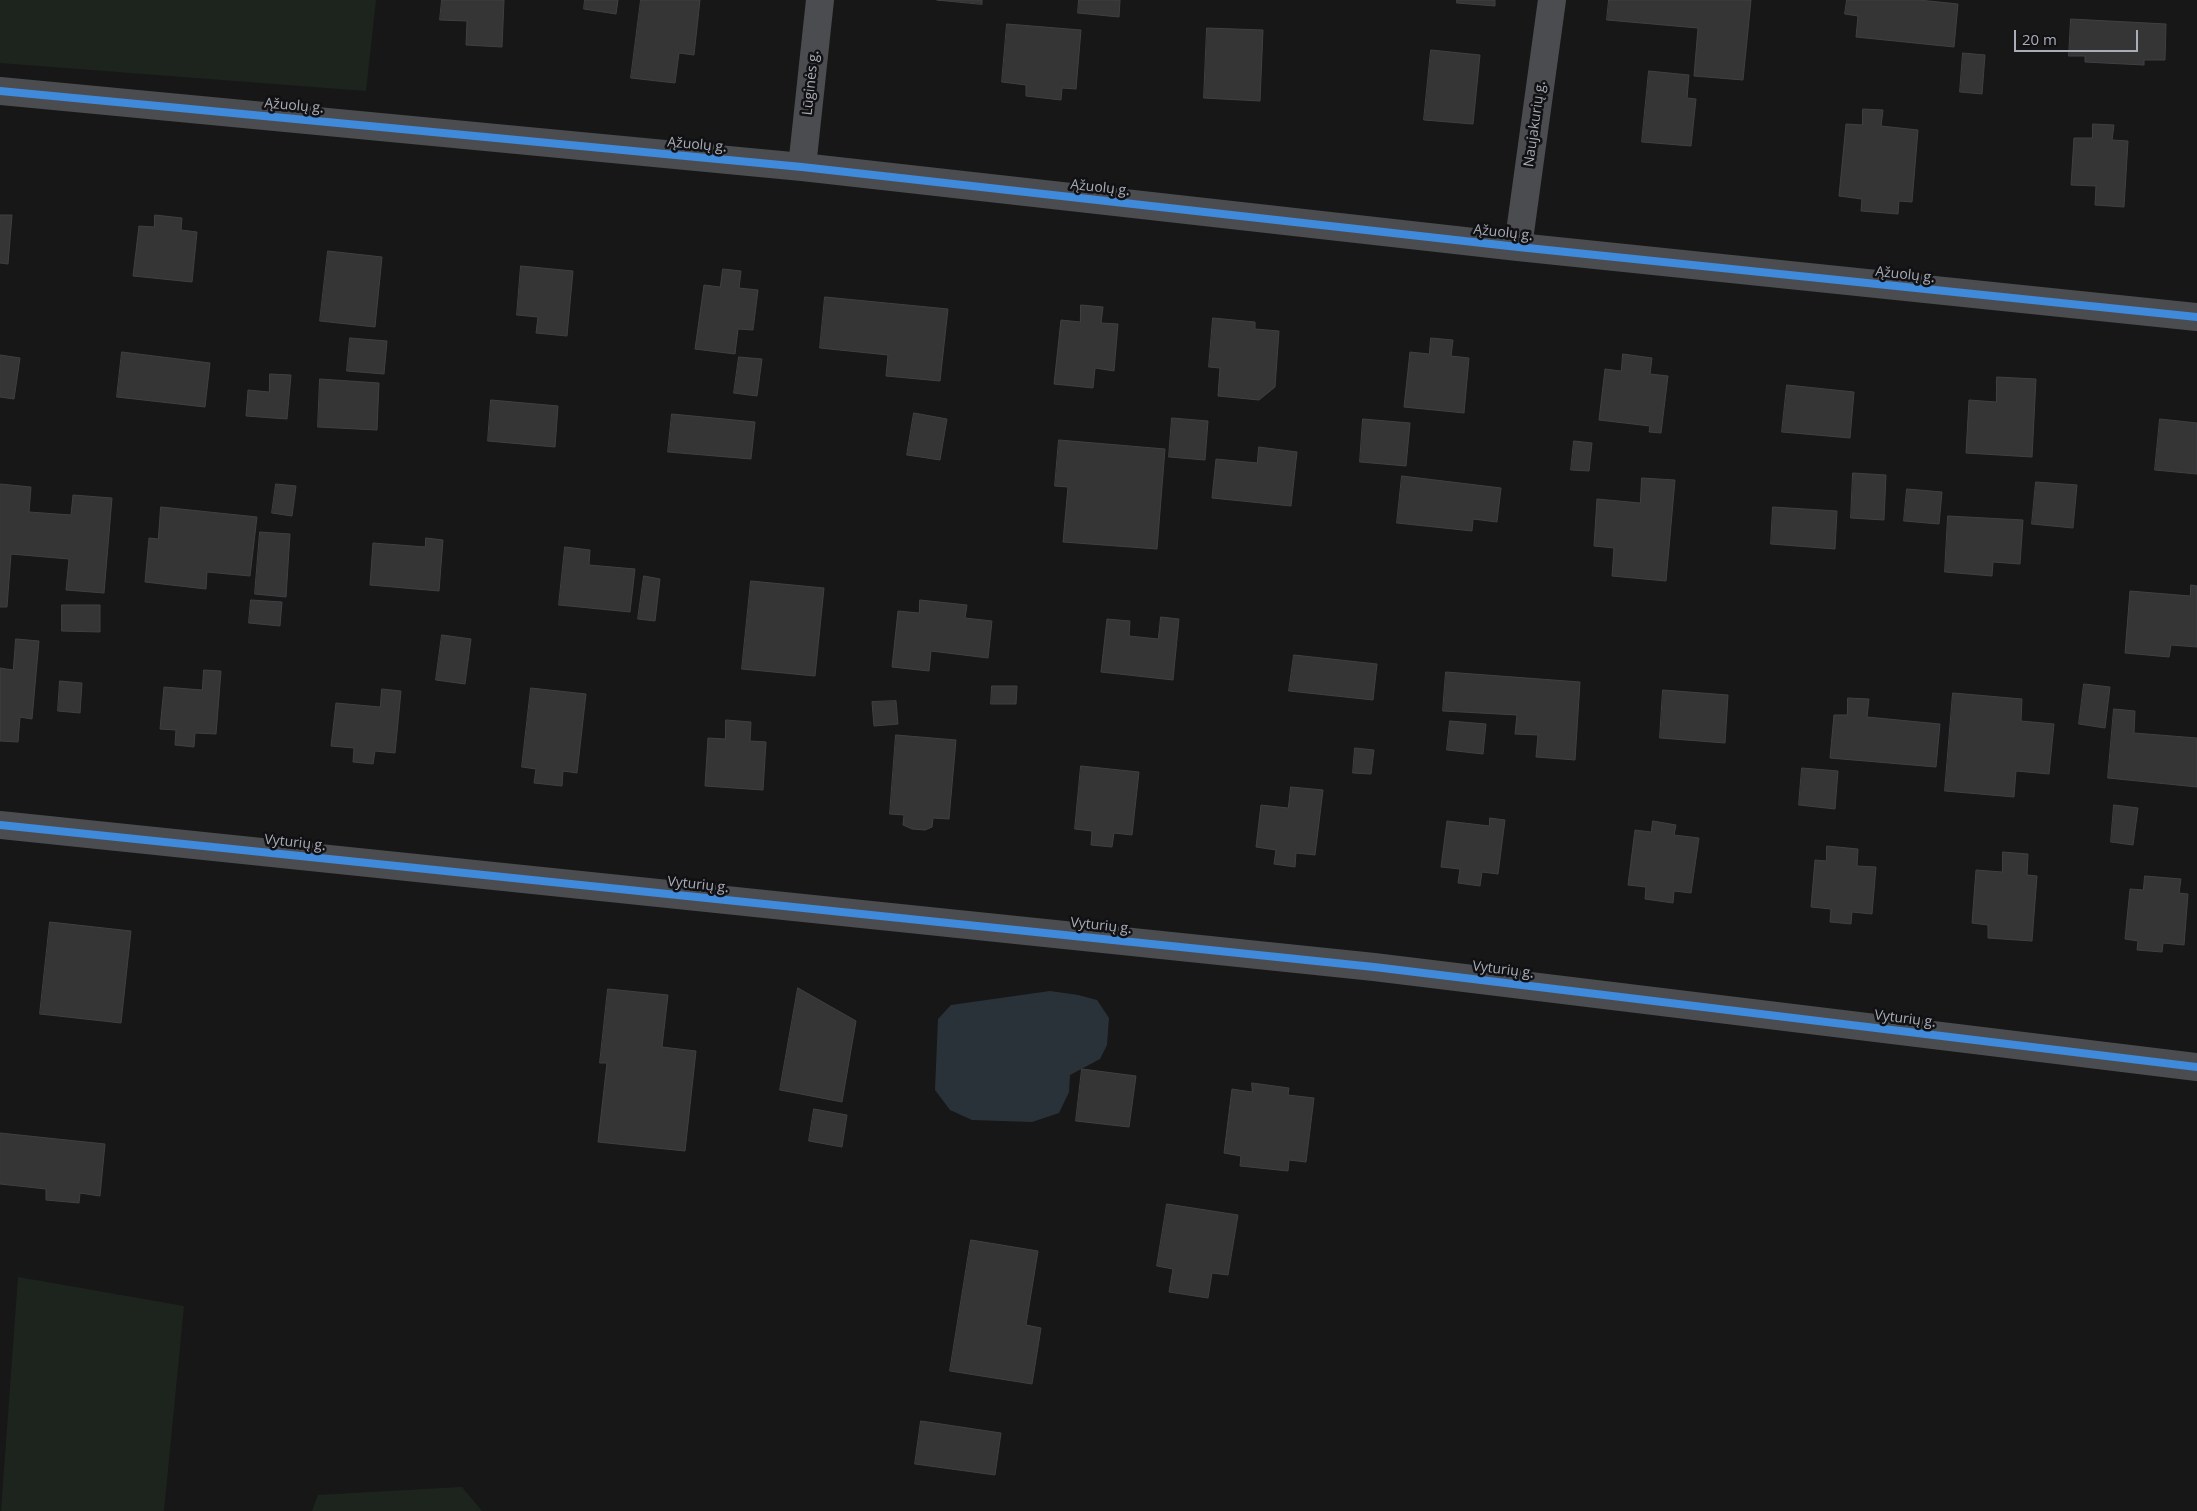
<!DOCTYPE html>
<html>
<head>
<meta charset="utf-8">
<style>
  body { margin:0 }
  #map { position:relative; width:2197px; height:1511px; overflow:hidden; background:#171717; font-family:"Open Sans",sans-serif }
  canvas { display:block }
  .scale { position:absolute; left:2014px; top:30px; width:124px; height:22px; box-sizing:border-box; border:2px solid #a8adb8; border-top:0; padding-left:6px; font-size:15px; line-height:18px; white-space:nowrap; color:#a8adb8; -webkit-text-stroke:4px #111113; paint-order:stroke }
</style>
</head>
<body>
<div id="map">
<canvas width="2197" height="1511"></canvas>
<div class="scale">20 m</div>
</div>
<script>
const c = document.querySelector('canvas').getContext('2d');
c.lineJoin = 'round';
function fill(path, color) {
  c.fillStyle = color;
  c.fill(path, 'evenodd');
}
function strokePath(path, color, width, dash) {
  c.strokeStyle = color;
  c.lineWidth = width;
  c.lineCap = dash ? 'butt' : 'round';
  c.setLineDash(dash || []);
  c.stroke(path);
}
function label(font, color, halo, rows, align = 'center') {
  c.font = font + ' "Open Sans",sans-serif';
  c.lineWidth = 5;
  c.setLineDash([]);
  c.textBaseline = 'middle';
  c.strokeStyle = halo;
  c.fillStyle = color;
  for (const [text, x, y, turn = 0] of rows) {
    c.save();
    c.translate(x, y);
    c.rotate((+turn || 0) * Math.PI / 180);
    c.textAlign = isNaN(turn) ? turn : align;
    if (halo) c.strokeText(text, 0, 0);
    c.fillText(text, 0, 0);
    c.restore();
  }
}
fill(new Path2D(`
  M0,0H376L366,91L0,63Z
  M18,1277L184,1306L164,1511H1Z
  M462,1487L482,1511H312L318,1495Z`), '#1d241e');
fill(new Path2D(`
  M1050,991L1078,995L1097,1000L1109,1018L1107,1045L1100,1059L1070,1075L1069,1092L1059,1113L1032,1122L972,1120L950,1110L935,1090L938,1019L951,1005Z`), '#2a3239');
const building = new Path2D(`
  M442,0H504L502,47L466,45L467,21L440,20Z
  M585,0H618L616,14L584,9Z
  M641,0H700L694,55L679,53L675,83L631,78Z
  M937,0H982V4Z
  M1079,0H1120L1119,17L1078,13Z
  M1457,0H1495V6L1457,3Z
  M1609,0H1751L1743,80L1694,76L1698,28L1607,20Z
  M1847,0H1919L1958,4L1954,47L1856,37L1858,16L1845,14Z
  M2071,19L2166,24L2165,60H2144V65L2085,62V56H2069Z
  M1007,24L1081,30L1076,89L1062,88L1061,100L1026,96V85L1002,82Z
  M1207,28L1263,30L1260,101L1204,98Z
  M1431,50L1480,55L1473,124L1424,120Z
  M1963,53L1985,55L1982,94L1960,92Z
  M1649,71L1689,75L1687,98L1696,99L1691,146L1642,142Z
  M1863,109L1883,110L1881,126L1918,130L1912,202L1899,201L1898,214L1861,211L1862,199L1839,196L1846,124L1862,125Z
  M2093,124L2114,125L2112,140L2128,141L2124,207L2095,205L2096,186L2071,185L2074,138H2092Z
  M0,215H12L8,264L0,263Z
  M155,215L182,218L181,230L197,232L192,282L133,276L139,226L154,227Z
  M328,251L382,257L375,327L320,321Z
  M521,266L573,271L567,336L536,333L538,317L517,315Z
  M723,269L741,271L739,288L758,290L753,330L738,329L735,354L695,349L704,285L720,287Z
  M825,297L948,309L940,381L886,376L888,355L820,348Z
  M1081,305L1103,307L1101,323L1118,324L1114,371L1095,368L1093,388L1054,384L1061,320L1080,322Z
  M1213,318L1255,322V329L1279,331L1275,387L1259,400L1218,396L1220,368L1209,367Z
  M350,338L387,341L384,374L347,371Z
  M1431,338L1453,340L1451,356L1469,358L1464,413L1404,407L1410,352L1429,354Z
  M122,352L210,363L205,407L117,397Z
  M1623,354L1652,358L1650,374L1668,376L1661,433L1649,432L1650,426L1599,420L1605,369L1621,371Z
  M0,355L20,358L14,399L0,397Z
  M739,357L762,359L757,396L734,393Z
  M270,374L291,375L287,419L246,416L248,390L269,392Z
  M1997,377L2036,379L2032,457L1966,453L1969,400L1996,402Z
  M320,379L379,383L377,430L318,427Z
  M1787,385L1854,392L1850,438L1782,432Z
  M491,400L558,406L555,447L488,441Z
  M914,413L947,419L940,460L907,455Z
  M672,414L755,422L751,459L668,452Z
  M1172,418L1208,421L1205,460L1169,457Z
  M1363,419L1410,423L1406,466L1360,462Z
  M2160,419L2197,423V474L2155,470Z
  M1059,440L1165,449L1157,549L1063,542L1068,487L1055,486Z
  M1574,441L1592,443L1589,471L1571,470Z
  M1259,447L1297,452L1291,506L1212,498L1216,459L1257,463Z
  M1853,473L1886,475L1884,520L1851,518Z
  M1402,476L1501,488L1497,522L1473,519L1472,531L1397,523Z
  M1642,478L1675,480L1666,581L1612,576L1614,548L1594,546L1597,499L1640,503Z
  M2036,482L2077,485L2073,528L2032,524Z
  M0,484L31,487L29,512L71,515L73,495L112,498L104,593L66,590L69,559L11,554L7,607H0Z
  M276,484L296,486L292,516L272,513Z
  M1907,489L1942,492L1939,524L1904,521Z
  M161,507L257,517L250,576L207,572L206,589L145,582L149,538L158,539Z
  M1773,507L1837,511L1835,549L1771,544Z
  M1948,516L2023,520L2020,564L1993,562L1992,576L1945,572Z
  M260,532L290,534L286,597L255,594Z
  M426,538L443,540L439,591L370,585L373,543L425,547Z
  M565,547L590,550L589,565L635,569L630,612L559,605Z
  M644,576L660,579L655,621L638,619Z
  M751,581L824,588L815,676L742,669Z
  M2191,585L2197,586V647L2171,645L2169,657L2125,653L2130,591L2190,596Z
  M251,600L282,602L280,626L249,623Z
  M920,600L967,605L965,618L992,621L988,658L931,651L929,671L892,667L898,611L919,613Z
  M62,605H100V632L62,631Z
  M1161,617L1179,619L1173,680L1101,672L1107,619L1130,621L1129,636L1158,639Z
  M442,635L471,639L465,684L436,680Z
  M16,639L39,641L32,719L20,717L18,742L0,741V668L13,670Z
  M1294,655L1377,664L1373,700L1289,691Z
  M204,670L221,671L216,734L195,733L194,747L175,745L176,730L160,729L164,687L202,690Z
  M1446,672L1580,682L1575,760L1536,757L1538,735L1515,734L1517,715L1443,711Z
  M60,681L82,683L80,713L58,711Z
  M2084,684L2110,687L2105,728L2079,724Z
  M992,686H1017L1016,704H991Z
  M531,688L586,694L577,773L563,771L562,786L534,783L536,769L522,767Z
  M382,689L401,691L395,753L375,751L373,764L353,762L354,748L331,746L336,703L380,707Z
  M1663,690L1728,695L1725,743L1660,738Z
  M1953,693L2022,699L2021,721L2054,724L2049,774L2016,771L2014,797L1945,791Z
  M1848,698L1869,699L1867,717L1940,724L1936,767L1830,758L1834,715H1847Z
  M896,701L898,724L874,726L872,702Z
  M2114,709L2135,711L2134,733L2197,738V787L2108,778Z
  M726,720L751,722L750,741L766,742L763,790L705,786L708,738L725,739Z
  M1450,721L1486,724L1483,754L1447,750Z
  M896,735L956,740L949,819L933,818L932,827L925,830L912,829L903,825L904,815L890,814Z
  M1355,748L1374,750L1371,774L1353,773Z
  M1081,766L1139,772L1132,835L1114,833L1112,847L1091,845L1092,831L1075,829Z
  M1802,768L1838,771L1835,809L1799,805Z
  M1291,787L1323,790L1315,855L1296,853L1295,867L1274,864L1276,850L1256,847L1261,805L1288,808Z
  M2114,805L2138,808L2133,845L2111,842Z
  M1490,818L1505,820L1498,874L1482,872L1480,886L1458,883L1460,869L1441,867L1447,821L1489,826Z
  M1653,821L1676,825L1674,835L1699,838L1691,893L1674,891L1673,903L1645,899L1646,887L1628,885L1635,830L1651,832Z
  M1827,846L1858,849L1857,866L1876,867L1872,914L1852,912L1851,924L1830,922L1831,909L1811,907L1815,860L1826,861Z
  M2003,852L2028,854L2027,875L2037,876L2032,941L1988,938V925L1972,923L1976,870L2002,872Z
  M2145,876L2181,879L2179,893L2188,894L2184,945L2163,943L2162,952L2137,950L2138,941L2125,939L2130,889L2143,890Z
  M50,922L131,931L121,1023L40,1014Z
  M798,988L856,1021L842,1102L780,1090Z
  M608,989L668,995L662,1047L696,1051L685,1151L598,1142L607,1063H600Z
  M1082,1069L1136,1076L1129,1127L1076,1121Z
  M1252,1083L1289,1088L1288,1095L1314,1098L1306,1162L1289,1160L1288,1171L1240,1166L1241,1156L1224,1153L1232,1089L1252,1092Z
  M814,1109L847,1115L842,1147L809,1141Z
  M0,1133L105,1144L100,1196L80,1193L79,1203L46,1200V1189L0,1184Z
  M1167,1204L1238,1215L1228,1275L1212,1273L1208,1298L1169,1292L1173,1269L1157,1266Z
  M971,1240L1038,1251L1026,1325L1041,1328L1032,1384L950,1371Z
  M921,1421L1001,1433L995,1475L915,1464Z`);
fill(building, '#353536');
strokePath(building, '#3f4043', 1);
strokePath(new Path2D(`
  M0,91L802,167L1518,247L2197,317
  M802,167L820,0
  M1518,247L1552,0
  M0,825L1374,967L2197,1067`), '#4b4c50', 28);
strokePath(new Path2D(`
  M0,91L802,167L1518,247L2197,317
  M0,825L1374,967L2197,1067`), '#408adc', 8);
label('14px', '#a8adb8', '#111113', [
  ["Lūginės g.",811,83,-84],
  ["Ąžuolų g.",294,106,5],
  ["Naujakurių g.",1535,124,-82],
  ["Ąžuolų g.",697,145,5],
  ["Ąžuolų g.",1100,188,6],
  ["Ąžuolų g.",1503,233,6],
  ["Ąžuolų g.",1905,275,6],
  ["Vyturių g.",295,843,6],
  ["Vyturių g.",698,885,6],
  ["Vyturių g.",1101,926,6],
  ["Vyturių g.",1503,970,7],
  ["Vyturių g.",1905,1019,7]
]);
</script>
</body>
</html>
